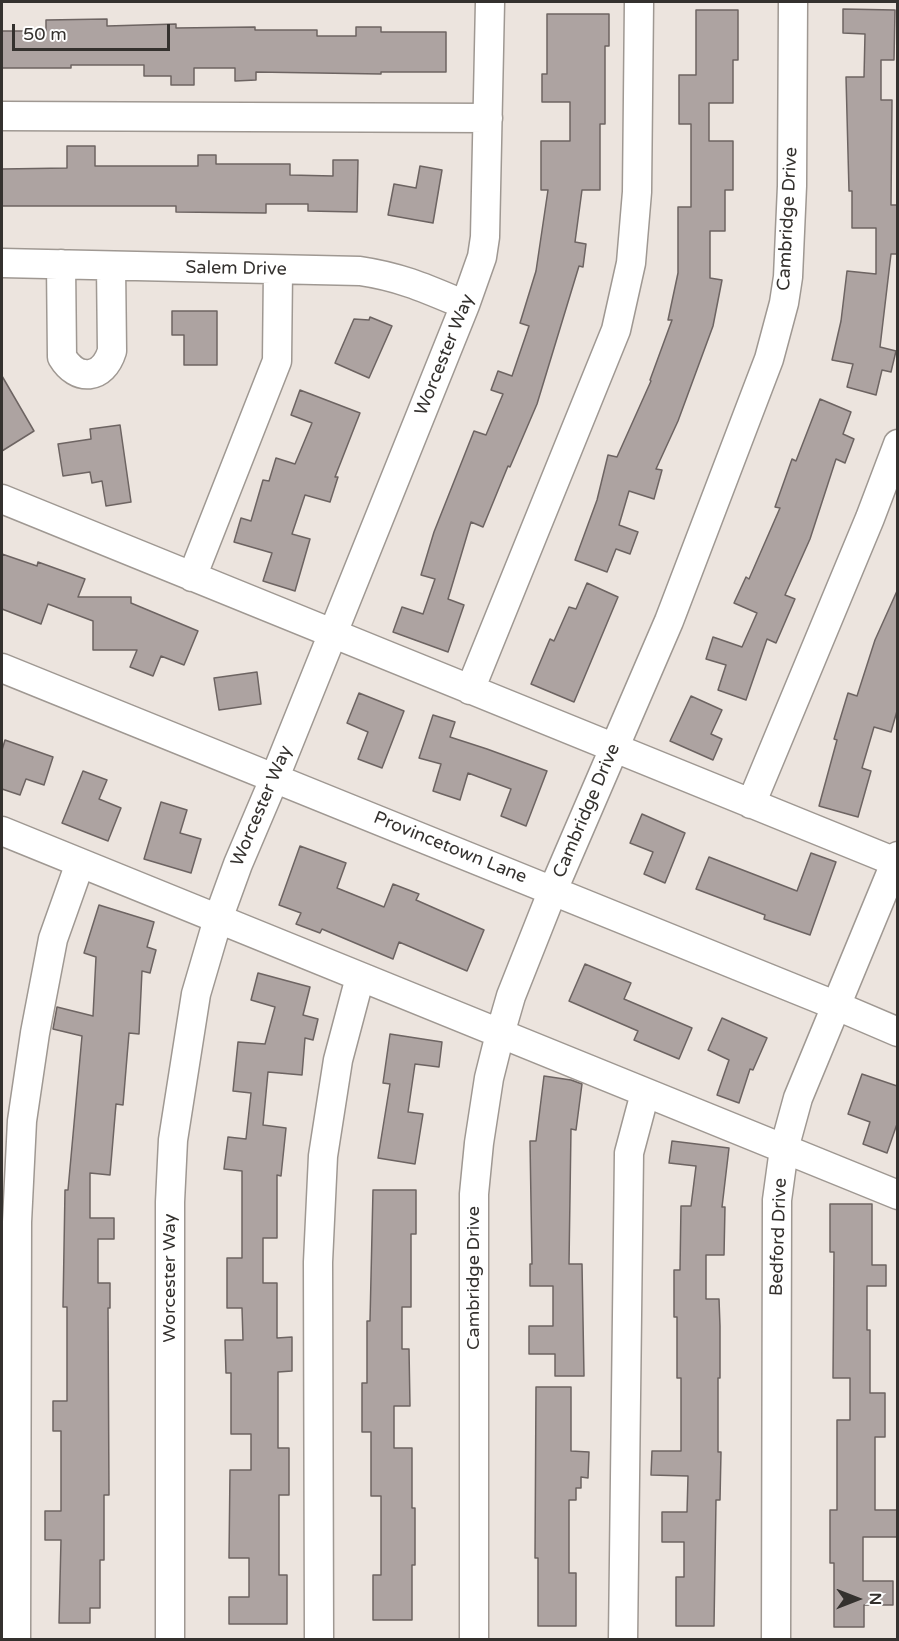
<!DOCTYPE html>
<html>
<head>
<meta charset="utf-8">
<style>
  body { margin:0 }
  #map { position:relative; width:899px; height:1641px; overflow:hidden; background:#ece4de; font-family:"Varela Round",sans-serif }
  canvas { display:block }
  .frame { position:absolute; inset:0; border:3px solid #34312e; pointer-events:none }
  .north { position:absolute; left:827px; top:1569px; width:60px; height:60px; -webkit-text-stroke:4px #fff; paint-order:stroke; rotate:90deg; font-size:16px; font-weight:700; line-height:24px; text-align:center; color:#34312e }
  .north::after { content:''; display:block; margin:auto; width:21px; height:27px; background:#34312e; clip-path:polygon(50% 0,100% 100%,50% 72%,0 100%) }
  .scale { position:absolute; left:12px; top:24px; width:158px; height:27px; box-sizing:border-box; border:3px solid #34312e; border-top:0; padding-left:8px; font-size:18px; line-height:21px; white-space:nowrap; color:#34312e; -webkit-text-stroke:4px #fff; paint-order:stroke }
</style>
</head>
<body>
<div id="map">
<canvas width="899" height="1641"></canvas>
<div class="frame"></div>
<div class="north">N</div>
<div class="scale">50 m</div>
</div>
<script>
const c = document.querySelector('canvas').getContext('2d');
c.lineJoin = 'round';
function fill(path, color) {
  c.fillStyle = color;
  c.fill(path, 'evenodd');
}
function strokePath(path, color, width, dash) {
  c.strokeStyle = color;
  c.lineWidth = width;
  c.lineCap = dash ? 'butt' : 'round';
  c.setLineDash(dash || []);
  c.stroke(path);
}
function label(font, color, halo, rows, align = 'center') {
  c.font = font + ' "Varela Round",sans-serif';
  c.lineWidth = 4.5;
  c.setLineDash([]);
  c.textBaseline = 'middle';
  c.strokeStyle = halo;
  c.fillStyle = color;
  for (const [text, x, y, turn = 0] of rows) {
    c.save();
    c.translate(x, y);
    c.rotate((+turn || 0) * Math.PI / 180);
    c.textAlign = isNaN(turn) ? turn : align;
    if (halo) c.strokeText(text, 0, 0);
    c.fillText(text, 0, 0);
    c.restore();
  }
}
const building = new Path2D(`
  M843,9L895,10L894,60H881V100H892L891,205H897V254H891L880,347L896,351L891,372L882,370L876,395L847,387L853,364L832,360L841,321L847,271L876,274V228H852V191H849L846,77H864L865,34L843,33Z
  M696,10H738V60H733V103H709V141H733V190H725V231H710V278L722,280L713,326L678,421L656,469L662,470L654,499L629,491L619,525L638,532L630,554L616,549L607,572L575,560L597,500L608,455L617,457L651,381L650,380L672,320H668L678,273V207H691V124H679V75H696Z
  M547,14H609V46H605V124H600V190H582L575,242L586,244L583,267L579,266L537,404L510,467L508,466L483,527L471,522L448,599L464,605L448,652L393,632L402,607L423,614L435,579L421,575L434,532L474,431L486,435L503,394L491,390L498,371L512,376L529,326L520,323L536,271L548,190H541V141H570V102H542V74H547Z
  M107,19V26L176,24V28L255,27V30H317V36H356V27H381V32H446V72H381V74L256,72V80L235,81V68H194V85H171V76H144V65H71V68H2V31H46V20Z
  M67,146H95V166H198V155H216V164H290V175L333,176V160H358L357,212L308,211V204H266V213L176,212V206H2V169L67,168Z
  M420,166L442,170L433,223L388,215L394,184L416,188Z
  M172,311H217V365H184V335H172Z
  M370,317L392,326L369,378L335,363L354,319L369,320Z
  M2,376L34,431L2,451Z
  M300,390L360,413L335,477H338L330,502L305,495L292,534L310,539L295,591L263,581L272,553L234,542L241,518L251,521L263,480L269,481L276,458L295,464L312,423L291,415Z
  M820,399L851,412L843,434L854,439L845,463L836,459L810,539L785,595L795,599L776,643L767,639L746,700L718,690L726,665L706,659L713,637L742,647L757,613L734,603L746,577L749,579L780,508L775,507L792,459L796,461Z
  M120,425L131,502L106,506L102,481L92,483L90,472L63,476L58,444L91,439L90,429Z
  M2,554L37,566L38,562L85,579L78,597H131V603L198,631L184,665L161,656L153,676L130,667L137,650H93V621L48,604L41,624L2,609Z
  M587,583L618,597L574,702L531,684L550,639L554,641L569,607L576,609Z
  M897,591V711L891,732L874,727L862,768L871,771L858,817L819,806L837,740L834,739L848,693L857,696L875,640Z
  M257,672L261,704L219,710L214,678Z
  M359,693L404,711L382,768L358,759L368,732L347,723Z
  M691,696L722,710L711,734L722,739L713,760L670,741Z
  M433,715L455,722L450,737L487,749L547,771L526,826L501,816L511,789L468,773L460,800L433,791L441,764L419,758Z
  M5,740L53,757L44,785L26,779L20,795L2,789V750Z
  M83,771L107,780L99,799L121,808L108,841L62,823Z
  M161,802L187,810L180,833L201,839L191,873L144,859Z
  M642,814L685,833L665,883L644,874L653,852L630,843Z
  M300,846L346,863L337,888L384,907L393,884L419,894L416,900L484,930L467,971L399,942L393,959L322,929L320,933L296,924L301,913L279,905Z
  M811,853L836,862L810,935L764,919L765,915L696,889L709,857L797,891Z
  M99,905L154,922L147,947L156,950L150,973L142,971L139,1034L129,1033L123,1105L116,1104L110,1175L90,1173V1218H114V1239H98V1283H110V1308H108L109,1495H104V1560H100V1608H90V1623H59L61,1540H45V1511H61V1431H53V1401H67V1307H63L65,1190H68L82,1036L53,1029L57,1007L93,1016L96,957L84,953Z
  M585,964L631,983L624,999L692,1028L679,1059L634,1040L638,1031L569,1001Z
  M258,973L310,987L303,1015L318,1019L313,1040L305,1038L302,1075L268,1072L263,1125L286,1128L281,1176L277,1175V1238H263V1283H277V1338L292,1337V1371L278,1372V1448H289V1495H279V1575H287V1624H229V1597H249V1558H229L230,1470H251V1434H231V1373H226L225,1340H243L242,1308H227V1258H242V1171L224,1169L228,1137L246,1139L251,1093L233,1091L238,1042L265,1044L275,1007L251,1000Z
  M722,1018L767,1038L753,1070L750,1069L739,1103L717,1095L729,1060L708,1050Z
  M390,1034L442,1042L439,1067L415,1064L408,1112L423,1114L415,1164L378,1158L390,1084L383,1083Z
  M862,1074L897,1086V1124L887,1153L863,1144L870,1122L848,1114Z
  M544,1076L571,1080L582,1084L576,1130L571,1129L569,1264H582L584,1376H555V1354H529V1326H553V1286H530V1264H532L530,1141H536Z
  M672,1141L729,1148L722,1207H725L724,1255H706V1299H719L720,1326V1378H718V1452H721L720,1500H716L714,1626H676V1577H684V1542H662V1512H687L688,1476L651,1475L652,1451H681V1378H677V1317H674V1270H680L681,1206H691L696,1166L669,1163Z
  M373,1190H416V1234H411V1307H402V1349H409L410,1406H394V1448H412V1508H415V1565H412V1620H373V1575H381V1496H371V1432H362V1383H367V1321H370Z
  M830,1204H872V1265H886V1286H867V1330H870V1393H885V1437H875V1510H897V1537H863V1581H893V1605H864V1627H834V1563H830V1510H837V1420H850V1378H833L834,1252H830Z
  M536,1387H571V1451L589,1452L588,1478L581,1477V1488H576V1500H569V1573H576V1626H538V1558H535Z`);
fill(building, '#ada3a1');
strokePath(building, '#6d6462', 1.5);
const minor = new Path2D(`
  M2,116L488,118
  M2,263L360,271C401,277 427,289 465,305
  M61,264L62,357C77,382 103,380 112,351L111,266
  M2,499L898,863
  M192,577L277,361L278,270
  M2,668L837,1006L898,1032
  M470,690L616,330L631,263L637,192L639,2
  M751,804L870,518L898,444
  M2,831L898,1195
  M16,1640L17,1222L22,1121L35,1033L53,939L80,863
  M170,1640V1202L173,1140L196,994L218,919L238,864L275,777L465,305L482,257L485,237L490,2
  M319,1640L318,1262L323,1156L338,1060L360,977
  M474,1640V1194L479,1143L489,1078L500,1034L511,996L553,890L669,621L769,359L784,303L788,277L792,186L793,2
  M623,1640L629,1153L645,1093
  M776,1640L777,1200L784,1149L798,1098L898,856`);
strokePath(minor, '#9f9892', 31);
strokePath(minor, '#fff', 28);
label('18px', '#34312e', '#fff', [
  ["Cambridge Drive",788,219,-87],
  ["Salem Drive",236,269,1],
  ["Worcester Way",445,355,-68],
  ["Worcester Way",262,806,-67],
  ["Cambridge Drive",587,811,-67],
  ["Provincetown Lane",450,848,22],
  ["Bedford Drive",779,1237,-88],
  ["Worcester Way",170,1278,-90],
  ["Cambridge Drive",474,1278,-90]
]);
</script>
</body>
</html>
